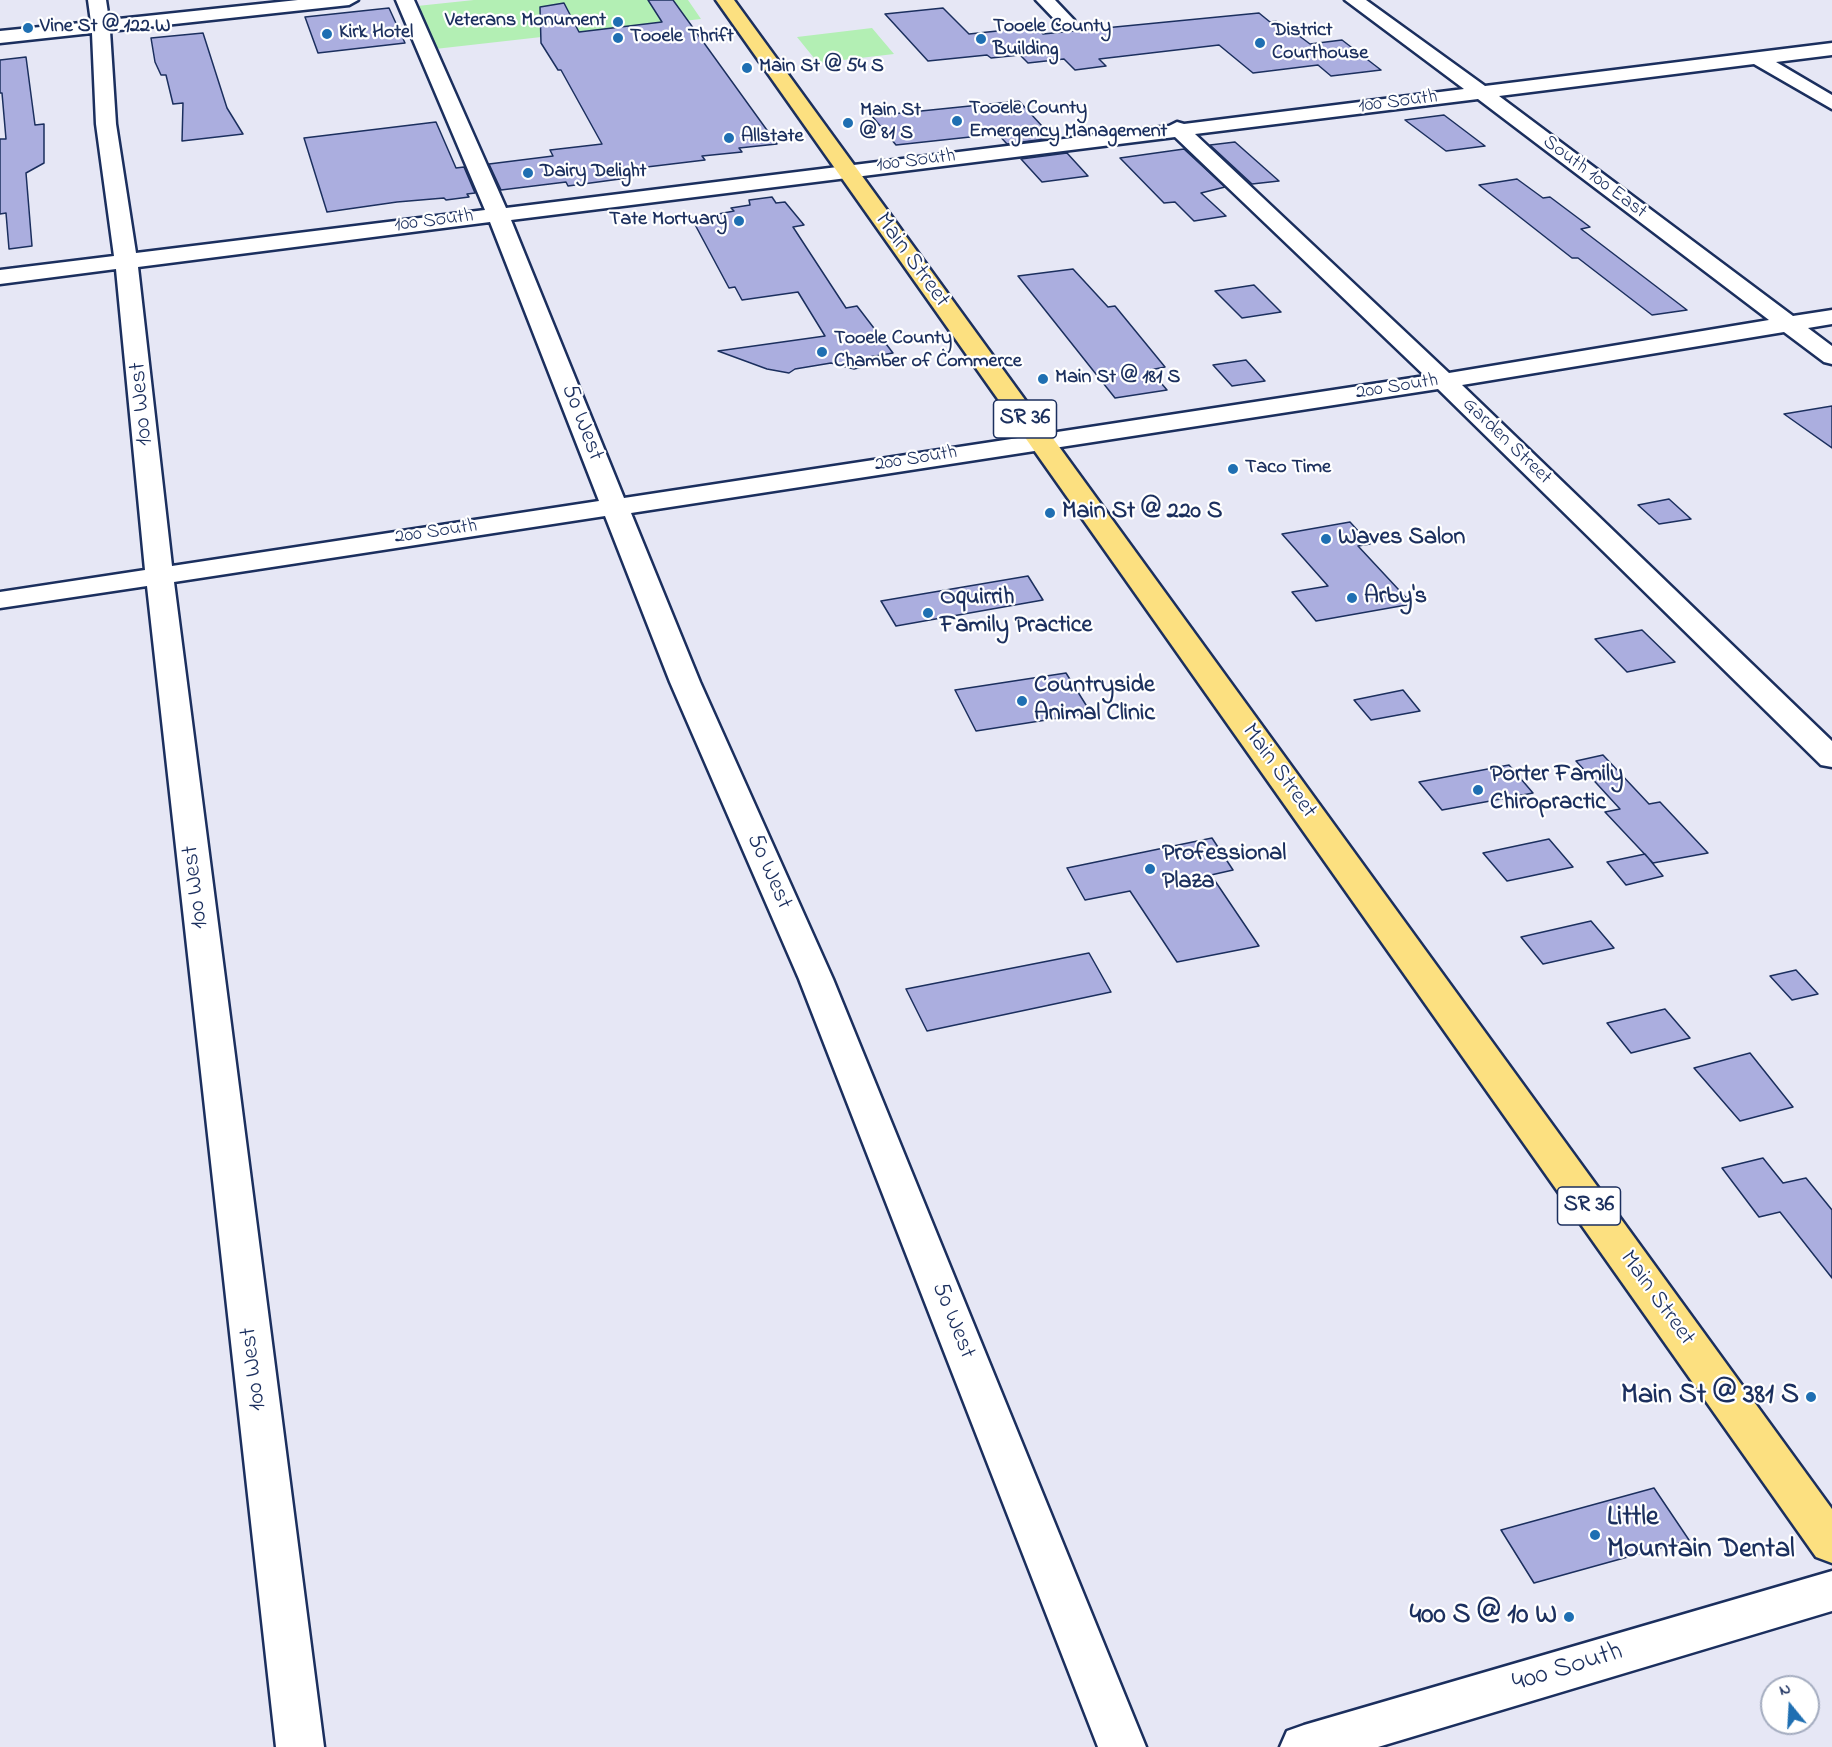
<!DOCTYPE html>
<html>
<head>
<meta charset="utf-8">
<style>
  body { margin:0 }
  #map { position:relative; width:1832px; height:1747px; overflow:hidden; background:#e6e7f5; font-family:"Indie Flower",sans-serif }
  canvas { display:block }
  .north { position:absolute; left:1760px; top:1675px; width:60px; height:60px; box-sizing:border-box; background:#fff; border:2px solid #a4acbf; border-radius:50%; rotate:342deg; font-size:16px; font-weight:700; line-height:24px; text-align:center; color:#1b2f5e }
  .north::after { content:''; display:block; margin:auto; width:21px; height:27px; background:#1f6fb2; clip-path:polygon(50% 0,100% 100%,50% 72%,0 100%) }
</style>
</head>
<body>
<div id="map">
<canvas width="1832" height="1747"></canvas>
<div class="north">N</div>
</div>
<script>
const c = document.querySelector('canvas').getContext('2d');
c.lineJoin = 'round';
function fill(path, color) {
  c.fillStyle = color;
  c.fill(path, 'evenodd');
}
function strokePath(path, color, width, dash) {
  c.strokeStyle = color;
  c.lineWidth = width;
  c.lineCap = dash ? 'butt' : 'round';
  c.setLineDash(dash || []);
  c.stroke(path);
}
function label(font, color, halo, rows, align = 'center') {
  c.font = font + ' "Indie Flower",sans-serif';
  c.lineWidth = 4.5;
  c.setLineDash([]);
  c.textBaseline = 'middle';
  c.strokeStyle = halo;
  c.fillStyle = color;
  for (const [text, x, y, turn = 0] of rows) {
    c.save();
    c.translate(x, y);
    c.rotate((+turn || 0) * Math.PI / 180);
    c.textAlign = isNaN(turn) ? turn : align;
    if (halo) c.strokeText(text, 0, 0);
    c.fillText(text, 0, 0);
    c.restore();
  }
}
fill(new Path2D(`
  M474,0H688L701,19L435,49L417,6Z
  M872,28L894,54L818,63L797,37Z`), '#b3efb4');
const building = new Path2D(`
  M648,0H673L777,144L739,148L742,152L702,156L705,160L630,169L635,177L568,186L566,182L501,190L489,164L553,156L550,150L602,144L561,70H558L541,43L540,7L564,3L579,32L662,22Z
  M389,8L405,43L318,53L305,17Z
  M943,8L969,34L1035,27L1043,34L1259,13L1270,22L1276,21L1290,32H1294L1310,44L1342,40L1381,70L1331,76L1318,65L1253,73L1219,45L1099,59L1106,66L1075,70L1064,59L1028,63L1020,55L991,58L987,55L928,61L885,14Z
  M203,33L227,108L243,134L182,141L183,103L173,104L166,75H161L155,62L151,38Z
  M26,57L35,125L44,124V163L26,173L32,246L9,249L6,213L0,214V139H6L2,93H0V60Z
  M1019,101L1053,138L1007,144L998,134L896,145L872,116Z
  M1444,115L1485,146L1446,151L1405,120Z
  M436,122L456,168L464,167L475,193L467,194L469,197L446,200L444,198L397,202L327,212L304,138Z
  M1235,142L1279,181L1252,184L1210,145Z
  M1184,149L1225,187L1201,193L1226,216L1194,221L1175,202L1164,203L1120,158Z
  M1067,153L1088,176L1042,182L1021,159Z
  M1517,179L1543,198L1550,197L1590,227L1581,229L1687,310L1652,315L1578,258H1572L1479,185Z
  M772,197L776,203L785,202L804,225L793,227L846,308L857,306L893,353L869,357L866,366L854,369L831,363L795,369L789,373L767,369L718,351L825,336L798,292L742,300L735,287L729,288L692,219L734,211L731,208L750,205L749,200Z
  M1073,269L1108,307L1115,306L1165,367L1150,370L1167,390L1115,398L1018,276Z
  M1254,285L1281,312L1242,318L1215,291Z
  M1246,360L1265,381L1232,386L1213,365Z
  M1832,406V448L1784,414Z
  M1669,499L1691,519L1659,524L1638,505Z
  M1350,522L1370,544L1358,546L1412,604L1316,621L1292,592L1328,586L1282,534Z
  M1028,576L1043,600L896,626L881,601Z
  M1642,630L1675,662L1627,672L1595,639Z
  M1066,673L1091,713L976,731L955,690Z
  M1403,690L1420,711L1371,720L1354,700Z
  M1603,755L1649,804L1660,802L1708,853L1653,863L1605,812L1620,809L1576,761Z
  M1509,765L1533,793L1442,810L1419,782Z
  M1212,838L1233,870L1211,875L1259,946L1177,962L1130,891L1085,900L1067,868Z
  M1549,839L1573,867L1507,881L1483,853Z
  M1645,854L1663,876L1626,885L1607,862Z
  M1591,921L1614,948L1543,964L1521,937Z
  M1089,953L1111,992L927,1031L906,989Z
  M1796,970L1818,994L1792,1000L1770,976Z
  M1665,1009L1690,1038L1631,1053L1607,1023Z
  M1750,1053L1793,1107L1740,1121L1694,1068Z
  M1763,1158L1783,1183L1806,1178L1832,1210V1278L1780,1212L1759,1217L1722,1168Z
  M1654,1488L1689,1540L1534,1583L1501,1530Z`);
fill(building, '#abaedf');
strokePath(building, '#1b2f5e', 1.5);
const minor = new Path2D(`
  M88,0H106L109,20L298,0H358L349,5L110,31L116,124L136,253L485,210L396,0H414L506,208L1169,126L1177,122L1184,124L1464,89L1345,0H1366L1485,86L1832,43V55L1776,62L1832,95V109L1754,64L1499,96L1793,316L1832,310V324L1808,328L1832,346V364L1824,362L1784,332L1462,385L1832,741V767L1821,765L1438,389L631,513L700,682L833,979L1146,1747H1098L799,979L670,682L605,516L174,582L324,1747H276L147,586L0,608V592L145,570L116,269L0,284V270L114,256L96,124L92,33L0,43V31L91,22ZM1478,99L1769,320L1449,373L1195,134ZM1175,137L1425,376L624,498L511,220ZM490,222L599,501L172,566L138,267Z
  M1036,0H1055L1074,20L1071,24H1059Z
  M1832,1571V1611L1378,1747H1280L1287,1731L1304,1725Z`);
const highway = new Path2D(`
  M716,0H734L1832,1509V1563L1816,1557Z`);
strokePath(minor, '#1b2f5e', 5);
strokePath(highway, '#1b2f5e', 5);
fill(minor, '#fff');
fill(highway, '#fce080');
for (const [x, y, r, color] of [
  [618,22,6,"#1f6fb2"],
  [28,28,6,"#1f6fb2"],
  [327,34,6,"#1f6fb2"],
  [618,38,6,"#1f6fb2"],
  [981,39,6,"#1f6fb2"],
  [1260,43,6,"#1f6fb2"],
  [747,68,6,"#1f6fb2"],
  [957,121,6,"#1f6fb2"],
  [848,123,6,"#1f6fb2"],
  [729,138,6,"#1f6fb2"],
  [528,173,6,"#1f6fb2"],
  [739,221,6,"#1f6fb2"],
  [822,352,6,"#1f6fb2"],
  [1043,379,6,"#1f6fb2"],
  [1233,469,6,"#1f6fb2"],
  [1050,513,6,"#1f6fb2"],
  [1326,539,6,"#1f6fb2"],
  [1352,598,6,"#1f6fb2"],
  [928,613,6,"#1f6fb2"],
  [1022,701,6,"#1f6fb2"],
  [1478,790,6,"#1f6fb2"],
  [1150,869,6,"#1f6fb2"],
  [1811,1397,6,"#1f6fb2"],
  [1595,1535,6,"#1f6fb2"],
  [1569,1617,6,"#1f6fb2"]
]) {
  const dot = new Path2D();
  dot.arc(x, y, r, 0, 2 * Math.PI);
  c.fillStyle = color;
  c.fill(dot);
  strokePath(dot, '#fff', 2);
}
label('bold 20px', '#1b2f5e', '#fff', [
  ["Veterans Monument",606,22,"right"],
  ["Vine St @ 122 W",40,28],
  ["Tooele County",993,28],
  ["Building",993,51],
  ["District",1272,32],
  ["Courthouse",1272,55],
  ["Kirk Hotel",339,34],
  ["Tooele Thrift",630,38],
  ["Main St @ 54 S",759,68],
  ["Tooele County",969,110],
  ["Emergency Management",969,133],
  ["Main St",860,112],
  ["@ 81 S",860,135],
  ["Allstate",741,138],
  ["Dairy Delight",540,173],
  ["Tate Mortuary",727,221,"right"],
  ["Tooele County",834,340],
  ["Chamber of Commerce",834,363],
  ["Main St @ 181 S",1055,379],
  ["Taco Time",1245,469]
], 'left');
label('20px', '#1b2f5e', '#fff', [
  ["100 South",1398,103,-7],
  ["100 South",916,162,-7],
  ["South 100 East",1594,178,37],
  ["100 South",434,222,-7],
  ["200 South",1397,388,-9],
  ["Garden Street",1506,442,44],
  ["200 South",916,460,-9],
  ["200 South",436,533,-8]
]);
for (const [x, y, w] of [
  [1025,419,63],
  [1589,1206,63]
]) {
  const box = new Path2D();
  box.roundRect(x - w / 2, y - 19, w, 38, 4.5);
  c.fillStyle = '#fff';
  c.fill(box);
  strokePath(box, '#1b2f5e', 1.5);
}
label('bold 22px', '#1b2f5e', null, [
  ["SR 36",1025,419],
  ["SR 36",1589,1206]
]);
label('24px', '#1b2f5e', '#fff', [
  ["Main Street",911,261,54],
  ["100 West",143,404,-95],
  ["50 West",581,423,69],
  ["Main Street",1278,772,54],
  ["50 West",768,872,66],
  ["100 West",197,887,-97],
  ["Main Street",1656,1299,54],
  ["50 West",952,1321,68],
  ["100 West",255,1369,-97]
]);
label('bold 24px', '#1b2f5e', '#fff', [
  ["Main St @ 220 S",1062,513],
  ["Waves Salon",1338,539],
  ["Arby's",1364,598],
  ["Oquirrih",940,599],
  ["Family Practice",940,627],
  ["Countryside",1034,687],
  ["Animal Clinic",1034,715],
  ["Porter Family",1490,776],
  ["Chiropractic",1490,804],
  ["Professional",1162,855],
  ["Plaza",1162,883]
], 'left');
label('bold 28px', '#1b2f5e', '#fff', [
  ["Main St @ 381 S",1799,1397],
  ["Little",1607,1519,"left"],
  ["Mountain Dental",1607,1551,"left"],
  ["400 S @ 10 W",1557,1617]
], 'right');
label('28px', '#1b2f5e', '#fff', [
  ["400 South",1568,1669,-17]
]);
</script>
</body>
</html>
